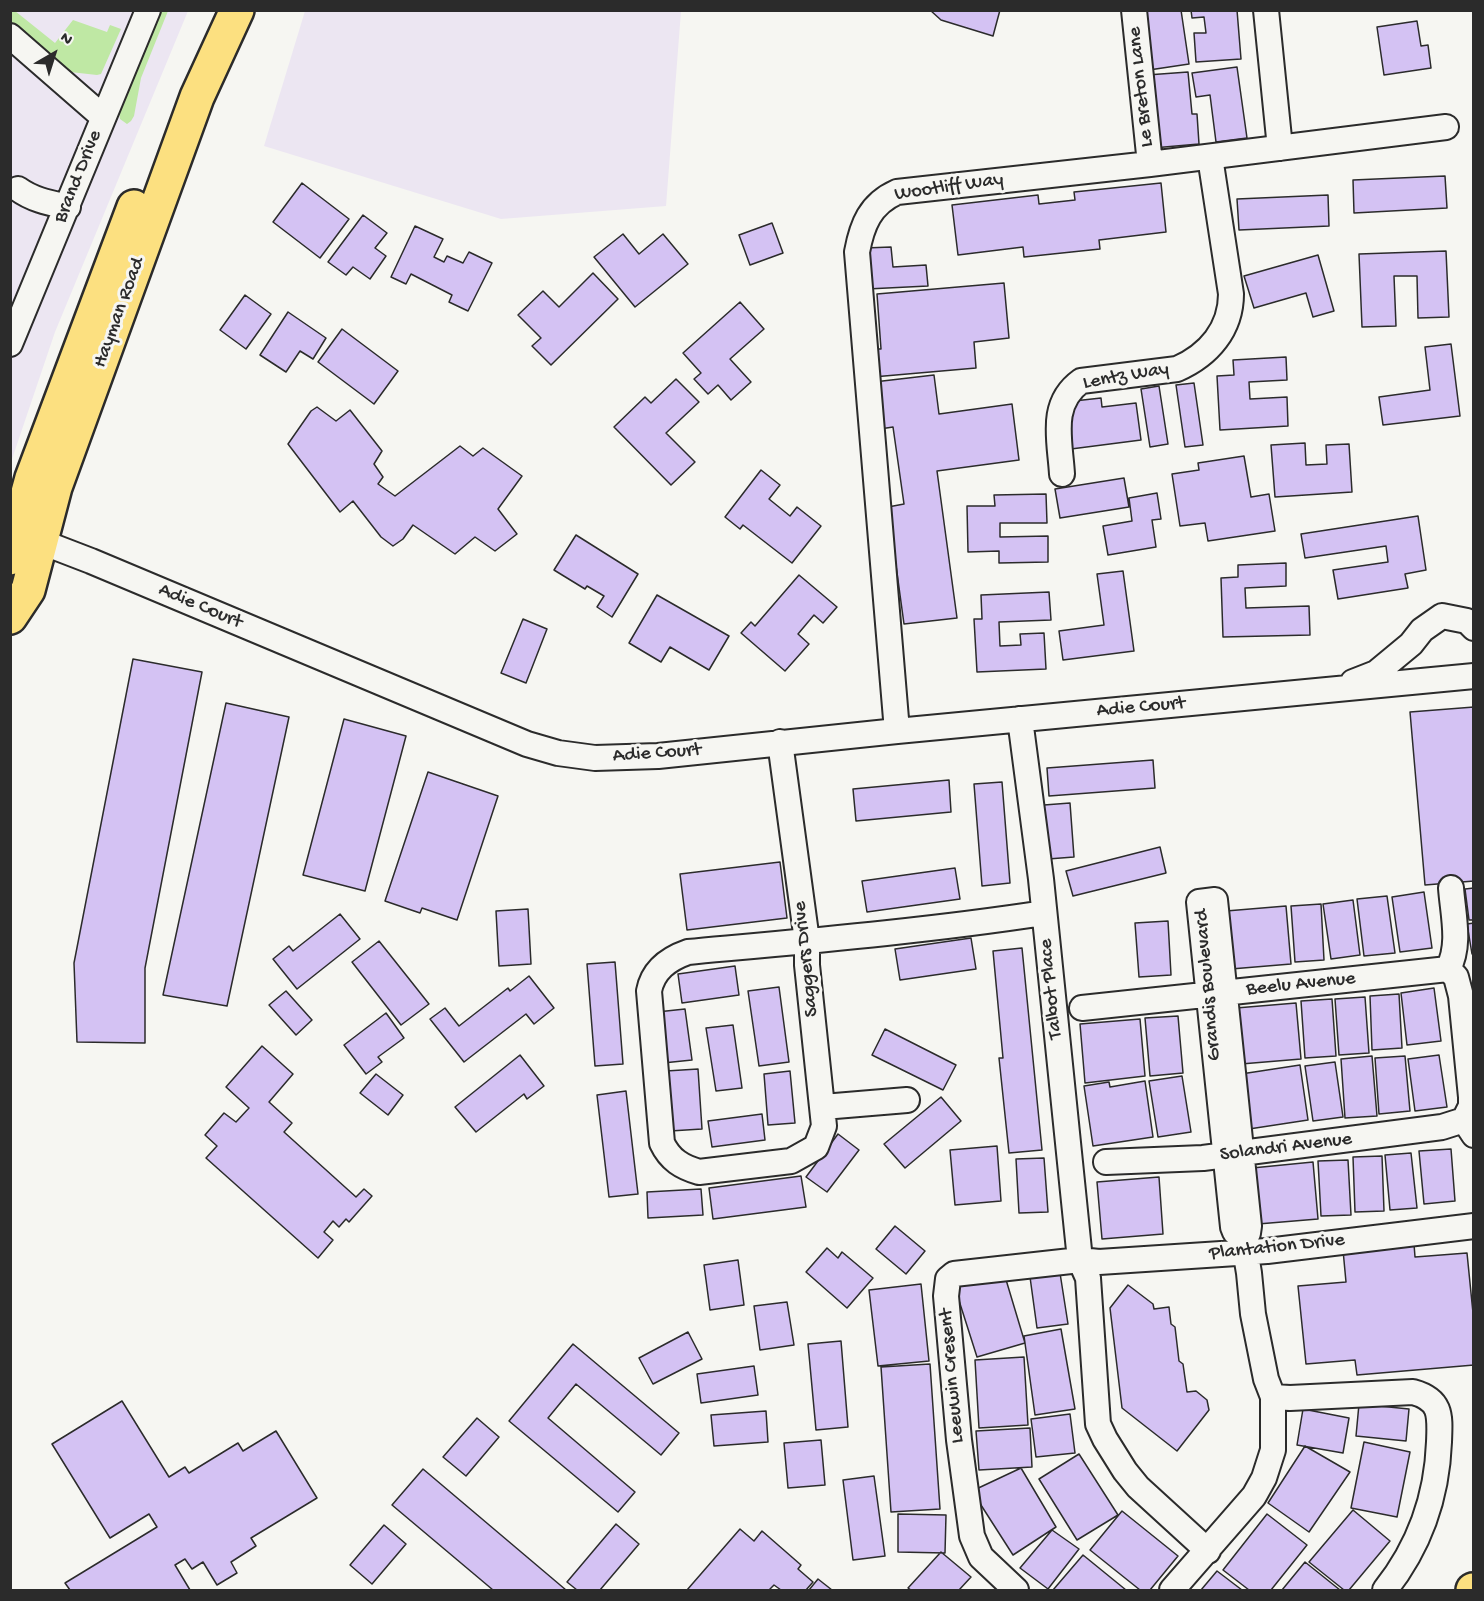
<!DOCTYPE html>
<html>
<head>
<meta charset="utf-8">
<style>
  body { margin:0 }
  #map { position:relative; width:1484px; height:1601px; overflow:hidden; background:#f6f6f2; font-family:"Gochi Hand",sans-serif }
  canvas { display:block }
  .frame { position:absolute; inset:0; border:12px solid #2b2b2b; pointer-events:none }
  .north { position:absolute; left:24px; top:24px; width:60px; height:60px; -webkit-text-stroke:4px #f6f6f2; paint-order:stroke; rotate:39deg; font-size:16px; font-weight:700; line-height:24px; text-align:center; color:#2b2b2b }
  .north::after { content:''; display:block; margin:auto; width:21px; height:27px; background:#2b2b2b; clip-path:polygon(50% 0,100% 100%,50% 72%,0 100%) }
</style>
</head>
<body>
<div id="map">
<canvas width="1484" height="1601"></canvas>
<div class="frame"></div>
<div class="north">N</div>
</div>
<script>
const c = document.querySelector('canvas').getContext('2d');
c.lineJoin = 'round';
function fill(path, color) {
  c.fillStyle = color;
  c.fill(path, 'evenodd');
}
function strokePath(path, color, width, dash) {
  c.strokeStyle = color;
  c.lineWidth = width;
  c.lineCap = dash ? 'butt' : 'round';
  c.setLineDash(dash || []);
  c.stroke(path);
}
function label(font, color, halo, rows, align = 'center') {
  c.font = font + ' "Gochi Hand",sans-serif';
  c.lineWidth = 6;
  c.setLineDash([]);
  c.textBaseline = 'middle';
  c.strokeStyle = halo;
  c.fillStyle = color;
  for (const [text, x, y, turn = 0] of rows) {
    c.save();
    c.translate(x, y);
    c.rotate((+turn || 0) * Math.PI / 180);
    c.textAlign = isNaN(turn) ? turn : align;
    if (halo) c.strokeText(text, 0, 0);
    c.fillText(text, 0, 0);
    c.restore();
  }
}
fill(new Path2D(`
  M11,11H188L55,332L11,462Z
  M305,11H681L666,206L501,219L264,146Z`), '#ece6f2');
fill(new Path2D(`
  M10,11H15L55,43L73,20L107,32L110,25L121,29L101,74L97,75L70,72L11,23Z
  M161,11H168L141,78L134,116L131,121L127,124L120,119L119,112Z`), '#bfe8a4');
const building = new Path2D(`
  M930,10H1000L993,36L941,20Z
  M1140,10H1181L1189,64L1149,70Z
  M1191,10H1237L1241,59L1196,62L1194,33H1206L1204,17L1192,18Z
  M1417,21L1421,46L1428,45L1431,68L1384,75L1377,27Z
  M1237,67L1247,138L1216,142L1210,95L1196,97L1192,73Z
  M1188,72L1192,114H1197L1199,144L1153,148L1147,75Z
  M1445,176L1447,208L1354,213L1353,180Z
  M302,183L349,219L320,258L273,222Z
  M1161,183L1166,232L1099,240L1100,249L1024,257L1023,247L958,255L952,205L1038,195L1039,204L1075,200L1074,192Z
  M1328,195L1329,226L1239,230L1237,199Z
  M363,215L387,233L375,248L386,256L370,279L353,267L346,275L328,262Z
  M772,223L783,253L750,265L739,235Z
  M415,226L443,239L434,257L444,262L447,256L463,263L469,252L492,263L468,311L449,302L452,295L411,274L406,284L391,277Z
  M623,234L639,254L663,234L688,264L635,307L594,257Z
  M891,247L893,267L926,265L928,286L867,289L865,248Z
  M1446,251L1449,317L1418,318L1417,276H1394L1396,326L1362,327L1359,254Z
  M1318,255L1334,311L1313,317L1306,293L1254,308L1244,276Z
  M593,273L618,299L551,365L532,346L541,338L518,315L543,291L559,307Z
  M1004,283L1009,338L974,342L976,368L873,377L871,349H881L877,294Z
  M245,295L271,314L246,349L220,330Z
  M740,302L764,329L730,359L751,382L731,400L718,385L708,394L694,379L701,373L683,353Z
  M288,312L326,338L313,359L300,351L286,372L260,355Z
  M342,329L398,371L374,404L318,362Z
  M1451,344L1460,416L1383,425L1379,397L1430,390L1425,347Z
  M1286,357L1287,380L1249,382L1250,399L1287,397L1288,426L1220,430L1217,376L1234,375L1233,360Z
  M934,375L939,414L1012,404L1019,460L937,471L957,618L904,624L888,507L904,504L893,427L880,429L874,382Z
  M676,379L699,402L666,433L695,462L671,485L614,427L645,397L651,403Z
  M1194,383L1203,445L1185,447L1176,385Z
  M1159,386L1168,444L1150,447L1141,389Z
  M1101,398L1102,407L1136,403L1141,440L1071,449L1065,402Z
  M317,407L336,421L350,410L382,451L374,464L383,477L378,484L395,496L460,446L473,456L483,448L522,476L498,509L517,534L495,551L475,537L455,554L413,525L403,539L393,546L381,537L353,501L340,512L288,444L311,411Z
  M1305,443L1306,465L1327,464L1326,445L1349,444L1352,492L1275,497L1271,445Z
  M1244,456L1251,497L1269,494L1275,531L1208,541L1205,523L1180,526L1172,474L1199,470L1198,463Z
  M761,470L780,485L769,499L790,516L797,507L821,526L792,563L743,525L740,529L725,517Z
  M1124,478L1129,507L1060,518L1055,489Z
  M1157,493L1161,519L1152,520L1156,547L1108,555L1103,526L1132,521L1129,498Z
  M1046,494L1047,523H1000V537L1048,536V562L999,563V551L968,552L967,506H995L994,495Z
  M1418,516L1426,570L1405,574L1408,588L1338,599L1333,570L1388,562L1386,546L1305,558L1301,534Z
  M576,535L638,574L612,617L597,607L604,596L587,586L585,589L554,570Z
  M1286,563V586L1245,588L1246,608L1309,606L1310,635L1223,637L1221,578L1238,577V565Z
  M1123,571L1134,651L1063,660L1059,631L1104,625L1097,574Z
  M799,575L837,607L823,623L814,615L798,634L809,644L785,671L741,633L751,622L755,626Z
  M1049,592L1051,620L999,622L1000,646L1021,645L1020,634L1044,633L1046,669L977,672L974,619H982L981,595Z
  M657,595L729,636L709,670L670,647L661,662L629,643Z
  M523,619L547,629L526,683L501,673Z
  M133,659L202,672L145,968V1043L77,1042L74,963Z
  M226,703L289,717L227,1006L163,995Z
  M1474,707V881L1425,885L1410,712Z
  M344,719L406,736L365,891L303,875Z
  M1153,760L1155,788L1049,796L1047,768Z
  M428,772L498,796L457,920L422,908L420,913L385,901Z
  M949,780L951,812L856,821L853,789Z
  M1002,782L1010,883L982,886L974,784Z
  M1070,803L1074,857L1048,859L1044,805Z
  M1160,847L1166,873L1073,896L1066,871Z
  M780,862L787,918L687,930L680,874Z
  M955,868L960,899L867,912L862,881Z
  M1474,888V920H1469L1465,889Z
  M1424,892L1432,948L1400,952L1392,897Z
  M1387,896L1395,953L1364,956L1357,899Z
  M1353,900L1360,955L1331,959L1323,904Z
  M1321,904L1324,960L1295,962L1291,906Z
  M1286,906L1291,964L1231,969L1226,911Z
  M528,909L531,964L499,966L496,911Z
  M340,914L360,939L297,989L273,959L289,946L293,951Z
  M1168,921L1171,975L1139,977L1135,923Z
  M1474,923V954H1472L1467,924Z
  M971,938L976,969L900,980L895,949Z
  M379,941L429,1004L401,1025L352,962Z
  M1022,948L1042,1150L1009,1153L999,1058H1003L993,951Z
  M615,962L623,1064L595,1066L587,964Z
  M735,966L739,995L682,1003L678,974Z
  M529,976L554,1008L534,1024L526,1014L464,1062L430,1019L445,1008L459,1026L508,988L510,991Z
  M779,987L789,1062L759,1066L748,991Z
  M1434,988L1441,1041L1407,1045L1401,993Z
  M286,991L312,1020L296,1035L269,1005Z
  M1399,994L1402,1048L1372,1050L1370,996Z
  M1365,997L1369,1053L1339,1055L1335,999Z
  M1332,999L1336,1056L1305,1058L1301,1001Z
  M1296,1003L1301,1059L1241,1064L1236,1008Z
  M685,1009L692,1060L663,1063L657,1012Z
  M386,1013L404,1038L378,1057L382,1062L366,1074L344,1045Z
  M1178,1016L1183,1073L1150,1076L1145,1018Z
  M1140,1019L1145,1076L1085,1083L1080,1024Z
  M733,1025L742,1088L716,1091L706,1028Z
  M885,1029L956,1065L943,1090L872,1055Z
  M262,1046L293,1074L269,1102L292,1123L284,1132L356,1197L364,1189L372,1196L349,1222L346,1219L339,1227L333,1221L324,1232L333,1240L318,1258L206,1158L217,1146L205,1135L224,1113L236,1122L249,1108L226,1087Z
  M520,1055L544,1086L527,1099L524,1094L476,1132L455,1107Z
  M1439,1055L1447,1107L1415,1111L1408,1059Z
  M1372,1056L1377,1116L1345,1118L1341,1059Z
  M1405,1056L1410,1111L1379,1114L1375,1058Z
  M1335,1062L1343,1117L1313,1121L1305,1066Z
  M1300,1065L1308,1120L1249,1129L1241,1074Z
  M698,1069L702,1129L670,1131L666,1071Z
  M790,1071L795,1123L768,1125L764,1074Z
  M376,1074L403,1095L388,1115L360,1093Z
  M1182,1076L1191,1132L1158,1137L1149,1081Z
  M1145,1081L1153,1137L1093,1146L1084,1086L1109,1082L1110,1087Z
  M626,1091L638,1194L609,1197L597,1095Z
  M941,1097L961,1121L905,1168L884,1144Z
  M762,1114L765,1140L712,1147L708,1121Z
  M838,1134L859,1150L827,1192L806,1177Z
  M997,1146L1001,1201L955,1205L950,1150Z
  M1451,1149L1455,1201L1424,1204L1419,1151Z
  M1411,1153L1417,1208L1390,1210L1385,1155Z
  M1382,1156L1384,1211L1355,1212L1353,1157Z
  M1044,1158L1048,1212L1019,1213L1016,1159Z
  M1348,1160L1351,1215L1321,1216L1318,1161Z
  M1313,1162L1318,1219L1258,1224L1252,1168Z
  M801,1176L806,1207L713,1219L709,1188Z
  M1159,1177L1163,1234L1102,1239L1097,1182Z
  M701,1189L703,1215L648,1218L647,1192Z
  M895,1226L925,1251L906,1274L876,1249Z
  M1414,1244L1415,1257L1467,1253L1474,1323V1365L1357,1375L1355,1360L1306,1364L1298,1286L1346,1282L1343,1250Z
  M827,1248L838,1258L842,1252L873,1278L847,1308L806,1272Z
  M738,1260L744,1305L710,1310L704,1265Z
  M1004,1273L1025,1343L977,1357L955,1288Z
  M1060,1273L1068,1324L1037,1328L1030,1277Z
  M921,1284L929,1361L878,1366L869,1290Z
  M1128,1285L1153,1304L1154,1309L1169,1307L1171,1324L1175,1327L1179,1361L1183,1364L1187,1392L1196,1391L1207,1400L1209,1410L1177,1451L1122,1408L1110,1308Z
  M787,1302L794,1345L760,1350L754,1306Z
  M1061,1329L1075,1409L1035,1415L1024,1336Z
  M688,1332L702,1359L653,1384L639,1358Z
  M841,1341L848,1427L816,1430L808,1344Z
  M573,1344L679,1433L661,1455L576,1384L548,1418L635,1492L618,1512L509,1421Z
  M1024,1357L1028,1425L979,1428L975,1360Z
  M930,1364L940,1509L891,1512L881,1367Z
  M754,1366L758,1395L701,1403L697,1374Z
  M122,1401L169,1477L185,1467L189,1473L238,1443L243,1451L276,1431L317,1498L251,1538L256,1546L231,1562L237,1573L217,1585L203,1562L192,1569L185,1559L175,1565L190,1590H70L65,1583L157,1527L149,1514L110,1538L52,1444Z
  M1359,1404L1409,1409L1406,1441L1356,1436Z
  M1303,1409L1349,1418L1343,1453L1297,1445Z
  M766,1411L768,1442L714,1446L711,1415Z
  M1070,1414L1075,1453L1036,1457L1031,1419Z
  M477,1418L499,1437L466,1476L443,1457Z
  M1030,1428L1032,1467L979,1470L976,1431Z
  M821,1440L825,1485L788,1488L784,1443Z
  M1364,1442L1410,1452L1397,1517L1351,1508Z
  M1305,1446L1350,1472L1309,1532L1268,1503Z
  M1079,1454L1118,1515L1077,1540L1039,1479Z
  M1021,1468L1056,1527L1013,1555L972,1491Z
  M423,1469L566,1590H493L392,1505Z
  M874,1476L885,1556L853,1560L843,1480Z
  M1353,1510L1390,1541L1349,1590H1344L1309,1562Z
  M1122,1511L1178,1556L1150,1590H1140L1090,1550Z
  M898,1514L946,1515L945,1553L898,1552Z
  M1267,1514L1307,1545L1271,1590H1249L1223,1570Z
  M616,1524L639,1544L600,1590H577L567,1582Z
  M384,1525L406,1544L372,1584L350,1565Z
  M740,1529L754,1541L762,1531L801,1565L798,1569L813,1582L806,1590H781L774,1585L769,1590H687Z
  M1052,1530L1079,1549L1048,1589L1020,1568Z
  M941,1552L971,1577L959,1590H911L908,1588Z
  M1083,1555L1126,1590H1053Z
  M1305,1562L1340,1590H1282Z
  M1217,1571L1242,1590H1201Z
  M818,1579L832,1590H809Z`);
fill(building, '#d4c2f3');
strokePath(building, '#2b2b2b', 1.5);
const minor = new Path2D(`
  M1134,10L1150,164
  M1266,10L1280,148
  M10,36L103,117
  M18,189C33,200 50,203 68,207
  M10,344L148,10
  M1062,474C1060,440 1049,404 1081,381L1177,369C1209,355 1231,329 1231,294L1210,157
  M26,536L91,561L527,744L558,753L595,758L658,756L897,731L1474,676
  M1353,682L1376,673L1411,644L1422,630L1442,616L1467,621L1474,628
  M1020,719L1041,879L1080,1260L1088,1278L1098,1424L1105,1439L1125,1471L1138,1487L1208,1551
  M897,731L857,252C862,225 870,204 897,192L1150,164L1446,127
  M780,742L807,941V965L824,1126L816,1147L791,1161L699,1172C682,1167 670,1160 662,1143L649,991C653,970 668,959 688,952C807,941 926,931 1044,913
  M1451,888C1453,915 1461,945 1448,969L1456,977L1461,996L1471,1097V1106L1464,1120L1474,1135
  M1082,1008L1448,969
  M823,1107L907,1100
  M1106,1162L1203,1158L1442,1127L1464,1120
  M1273,1397L1290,1398L1413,1392C1442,1400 1440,1416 1439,1442C1437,1498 1419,1547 1385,1590
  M1016,1590L981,1557L972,1536L959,1440L946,1296L948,1279L954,1274L1080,1260L1099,1262L1267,1251L1474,1226
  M1172,1590L1254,1496L1264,1478L1273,1450V1397L1266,1379L1253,1314L1249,1273L1243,1237L1235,1232L1233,1227L1199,902L1215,900L1249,1226L1248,1233L1243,1237`);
const primary = new Path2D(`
  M10,558L32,478L134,207
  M10,617L28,590L55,487L197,97L237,10
  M1473,1590H1474`);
strokePath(minor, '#2b2b2b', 28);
strokePath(primary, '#2b2b2b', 38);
strokePath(minor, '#f6f6f2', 24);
strokePath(primary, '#fce080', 33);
label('20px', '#2b2b2b', '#f6f6f2', [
  ["Le Breton Lane",1142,87,-96],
  ["Brand Drive",79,177,-68],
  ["Wootliff Way",949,188,-8],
  ["Hayman Road",120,313,-70],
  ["Lentz Way",1126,377,-10],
  ["Adie Court",200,607,23],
  ["Adie Court",1141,708,-5],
  ["Adie Court",657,754,-4],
  ["Saggers Drive",807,959,-96],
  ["Grandis Boulevard",1209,985,-95],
  ["Beelu Avenue",1301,985,-6],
  ["Talbot Place",1052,989,-96],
  ["Solandri Avenue",1286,1148,-7],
  ["Plantation Drive",1277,1248,-6],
  ["Leeuwin Cresent",953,1376,-95]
]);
</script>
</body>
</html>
